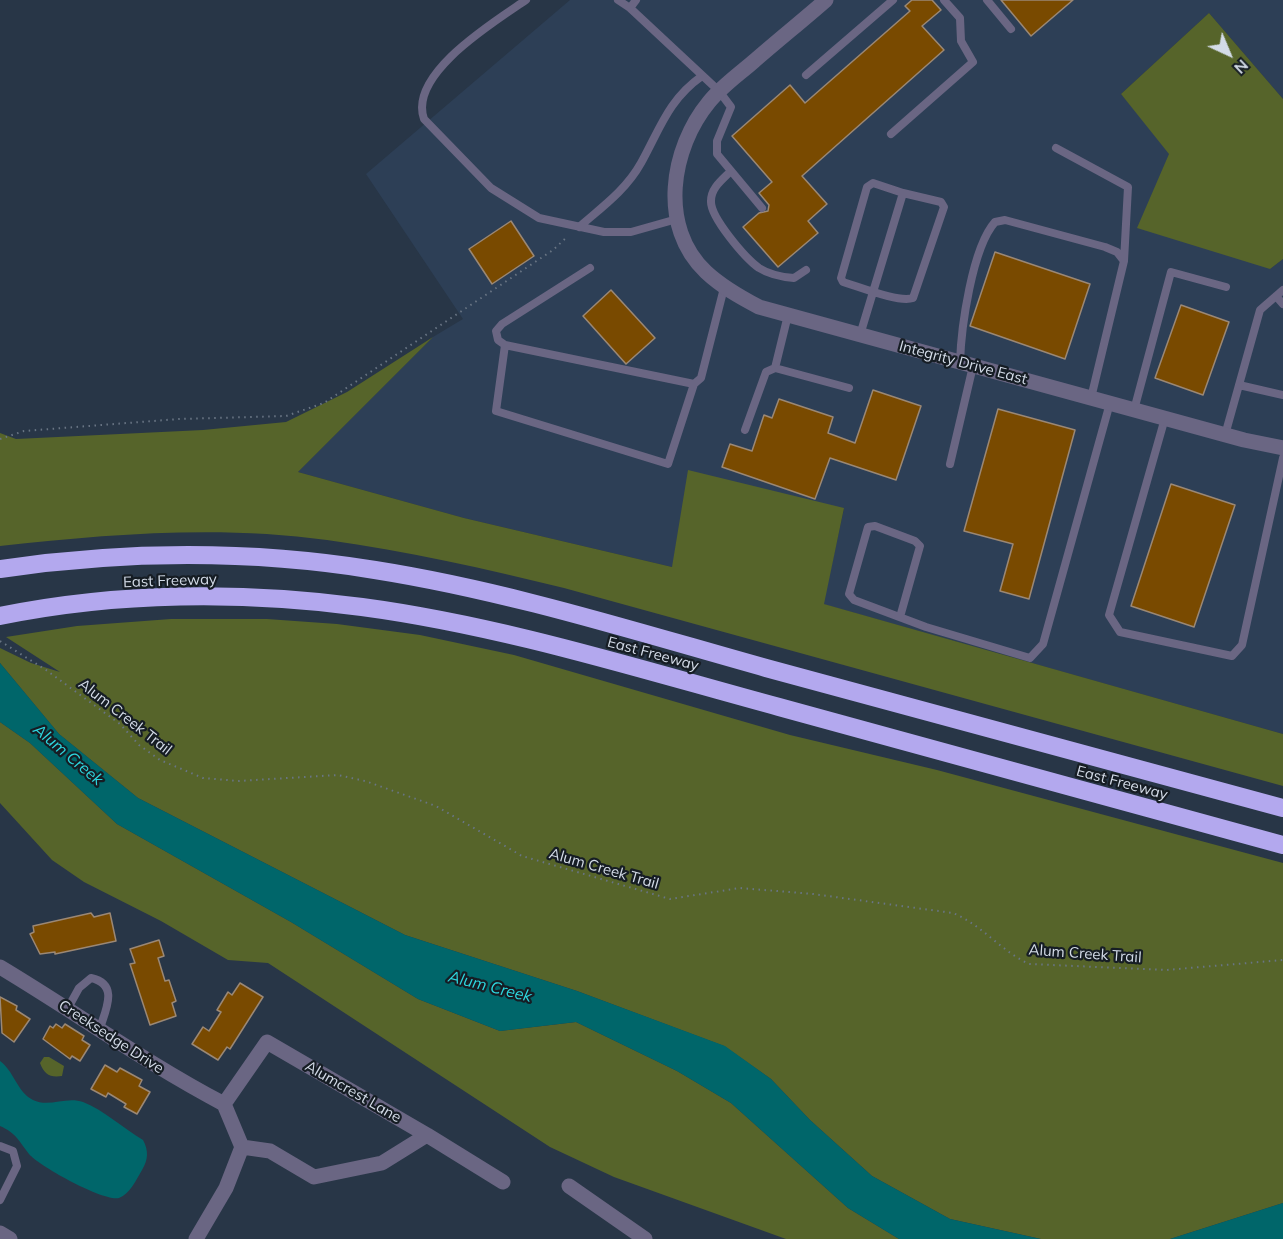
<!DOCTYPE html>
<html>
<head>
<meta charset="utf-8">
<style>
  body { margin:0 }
  #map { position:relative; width:1283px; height:1239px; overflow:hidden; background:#283647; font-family:Mulish,sans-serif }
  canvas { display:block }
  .north { position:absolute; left:1199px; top:24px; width:60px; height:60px; -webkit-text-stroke:4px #161d24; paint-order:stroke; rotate:136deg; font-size:16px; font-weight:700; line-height:24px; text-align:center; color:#d3dbe7 }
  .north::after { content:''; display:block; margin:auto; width:21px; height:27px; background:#d3dbe7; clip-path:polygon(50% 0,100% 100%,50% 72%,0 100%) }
</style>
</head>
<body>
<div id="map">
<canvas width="1283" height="1239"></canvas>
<div class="north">N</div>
</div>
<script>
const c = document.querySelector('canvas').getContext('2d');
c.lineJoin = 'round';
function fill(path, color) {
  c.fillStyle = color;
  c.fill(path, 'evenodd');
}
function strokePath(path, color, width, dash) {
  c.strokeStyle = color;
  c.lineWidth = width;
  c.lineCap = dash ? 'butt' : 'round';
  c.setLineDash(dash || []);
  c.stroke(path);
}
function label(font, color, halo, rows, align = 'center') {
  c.font = font + ' Mulish,sans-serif';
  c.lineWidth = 4.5;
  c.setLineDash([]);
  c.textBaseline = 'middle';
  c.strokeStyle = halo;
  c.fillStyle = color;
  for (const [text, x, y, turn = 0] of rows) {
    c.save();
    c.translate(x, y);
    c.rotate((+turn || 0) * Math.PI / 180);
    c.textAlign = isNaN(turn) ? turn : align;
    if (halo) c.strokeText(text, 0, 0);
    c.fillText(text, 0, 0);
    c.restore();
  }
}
fill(new Path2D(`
  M570,0H1283V99L1209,13L1121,94L1270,269L1283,259V734L823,604L844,509L672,567L464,518L298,472L433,337L463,319L366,174Z`), '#2d3f56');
fill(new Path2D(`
  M1209,13L1283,99V259L1270,269L1137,228L1169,154L1121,94Z
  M433,337L298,472L464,518L672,567L688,470L844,508L824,604L1283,734V786L564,588C486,569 407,551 327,540C220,525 107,534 0,546V433L16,439L203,430L286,422L347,392Z
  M171,619H267L337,624L420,635L514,655L790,735L937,770L1283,863V1203L1170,1239H1041L950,1219L872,1176L810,1120L771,1079L724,1046L577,991L405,935L138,798L59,734L0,663V648L31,663L60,672L6,637L77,626Z
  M0,722L30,743L117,824L291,922L418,999L500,1031L576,1022L677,1071L731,1103L848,1208L899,1239H786L614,1177L550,1147L268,963L228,960L161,921L84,882L52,860L0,803Z
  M44,1057H49L64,1066L62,1076C50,1078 44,1074 40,1063Z`), '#56642a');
fill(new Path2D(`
  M0,663L59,734L138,798L405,935L577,991L725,1046L771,1079L810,1120L872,1176L950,1219L1041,1239H899L848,1208L731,1103L677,1071L576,1022L500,1031L418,999L291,922L117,824L30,743L0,722Z
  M0,1061C14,1071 17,1092 33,1100C49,1108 66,1096 83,1102C104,1110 124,1129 143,1140C149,1151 148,1160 142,1170C136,1180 130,1194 119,1198C104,1202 39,1166 29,1154C19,1141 16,1133 0,1126Z
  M1283,1203V1239H1170Z`), '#00666a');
const building = new Path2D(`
  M912,0H932L941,10L922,26L944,50L802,176L827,204L808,221L818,233L778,267L743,227L759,213L768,211L769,205L759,193L772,182L732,136L790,85L805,103L910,11L905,6Z
  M1001,0H1073L1031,36Z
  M511,221L534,256L492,284L469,249Z
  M995,252L1090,284L1065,359L970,326Z
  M611,290L655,338L626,364L583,316Z
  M1181,305L1229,322L1203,395L1155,378Z
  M873,390L921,406L896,480L830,458L815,499L722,467L730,444L752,451L764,415L772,418L779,399L833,417L828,433L855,443Z
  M998,409L1075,430L1029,599L1000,591L1013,544L964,531Z
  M1171,484L1235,505L1194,627L1131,606Z
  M91,913L94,917L110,913L116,941L55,954V952L40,954L30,934L34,932L33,926Z
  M159,940L164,956L158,958L165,981L169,980L176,1001L172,1003L176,1016L150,1025L130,964L135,963L130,949Z
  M240,983L263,997L230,1049L227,1047L218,1060L192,1044L203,1027L209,1031L221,1012L217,1010L228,992L232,995Z
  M0,997L17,1006L16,1010L30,1019L14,1042L2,1033Z
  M56,1024L62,1028L65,1024L84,1036L82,1040L90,1045L80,1061L72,1056L70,1059L43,1039L50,1026L53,1028Z
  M105,1065L117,1072L120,1068L142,1080L139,1086L150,1092L137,1114L124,1107L126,1104L108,1093L106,1097L91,1089Z`);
fill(building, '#794a00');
strokePath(building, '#9b8875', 1.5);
strokePath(new Path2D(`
  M0,439L24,431L179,419L286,416L324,403L553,250L567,237
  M0,641L46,670L120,724L139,745L160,760L203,778L238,781L338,775L365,781L436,806L522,856L670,899L740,888L813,894L953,913C982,925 1001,951 1029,964L1166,970L1283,960`), '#697584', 2, [1.5, 4.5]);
strokePath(new Path2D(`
  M526,0C494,22 408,74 424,119L491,188L539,218L604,232H631L677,219
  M618,0L630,8L636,0
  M987,0L1011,29
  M630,8L719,91L731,107L717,141V154L762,208
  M806,75L893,0
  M891,134L973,62L961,41L960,18L944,0
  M1056,148L1128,187L1124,261
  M731,171C722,180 711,188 711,201C710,217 745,258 759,268C770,275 781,277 794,278L806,270
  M579,227C602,207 626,190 641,163C660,129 668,100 702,76
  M590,268L502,324L496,331L498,340L505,345L694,384L701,378L724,288
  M1276,296L1283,304
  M788,315L775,368L849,388
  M860,335L903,193L941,202L944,207L913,298C899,303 860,287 843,282L841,278L867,187L873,183L903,193
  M505,345L496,411L668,464L694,384
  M960,363C961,328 972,248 995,222L1005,220L1105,247L1117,252L1124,261L1091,398
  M1239,385L1283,395
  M1134,410L1171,272L1226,287
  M1165,418L1109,615L1120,632L1232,656L1242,645L1283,458
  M745,430L766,372L775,368
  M1225,435L1260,310L1283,290
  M950,464L973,366
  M900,617L920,546L915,541L875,526L868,527L849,594L854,600L926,627L1030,658L1043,644L1110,403
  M68,1008L79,988L91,978C119,984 106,1009 100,1028
  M0,1146L13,1151L17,1166L0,1200`), '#6a6683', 8);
strokePath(new Path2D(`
  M826,0C802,21 777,41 753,62C738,75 722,86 709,102C671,148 658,227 706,272C722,287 740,297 759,307L1244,440L1283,448
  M0,967C75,1012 146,1063 224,1104
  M224,1104L267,1042L427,1135L503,1182
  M242,1147L270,1151L314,1177L382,1163L427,1135
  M569,1186L645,1239
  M0,1233L10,1239
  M196,1239L226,1188L242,1147L224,1104`), '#6a6683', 15);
strokePath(new Path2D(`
  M0,569C124,551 252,550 375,570C508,591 637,632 766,668C939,714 1111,761 1283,808
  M0,616C117,592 243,591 362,607C504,626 642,670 779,707C947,753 1115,799 1283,845`), '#b3a8ee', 18);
label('15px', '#d3dbe7', '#161d24', [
  ["Integrity Drive East",963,363,15],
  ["East Freeway",170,581,-2],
  ["East Freeway",653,654,15],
  ["Alum Creek Trail",125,717,38],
  ["East Freeway",1122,783,15],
  ["Alum Creek Trail",604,869,16],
  ["Alum Creek Trail",1085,954,4],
  ["Creeksedge Drive",111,1037,33],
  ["Alumcrest Lane",353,1092,30]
]);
label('italic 16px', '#2dd7df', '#161d24', [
  ["Alum Creek",68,755,40],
  ["Alum Creek",490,987,14]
]);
</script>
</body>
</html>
